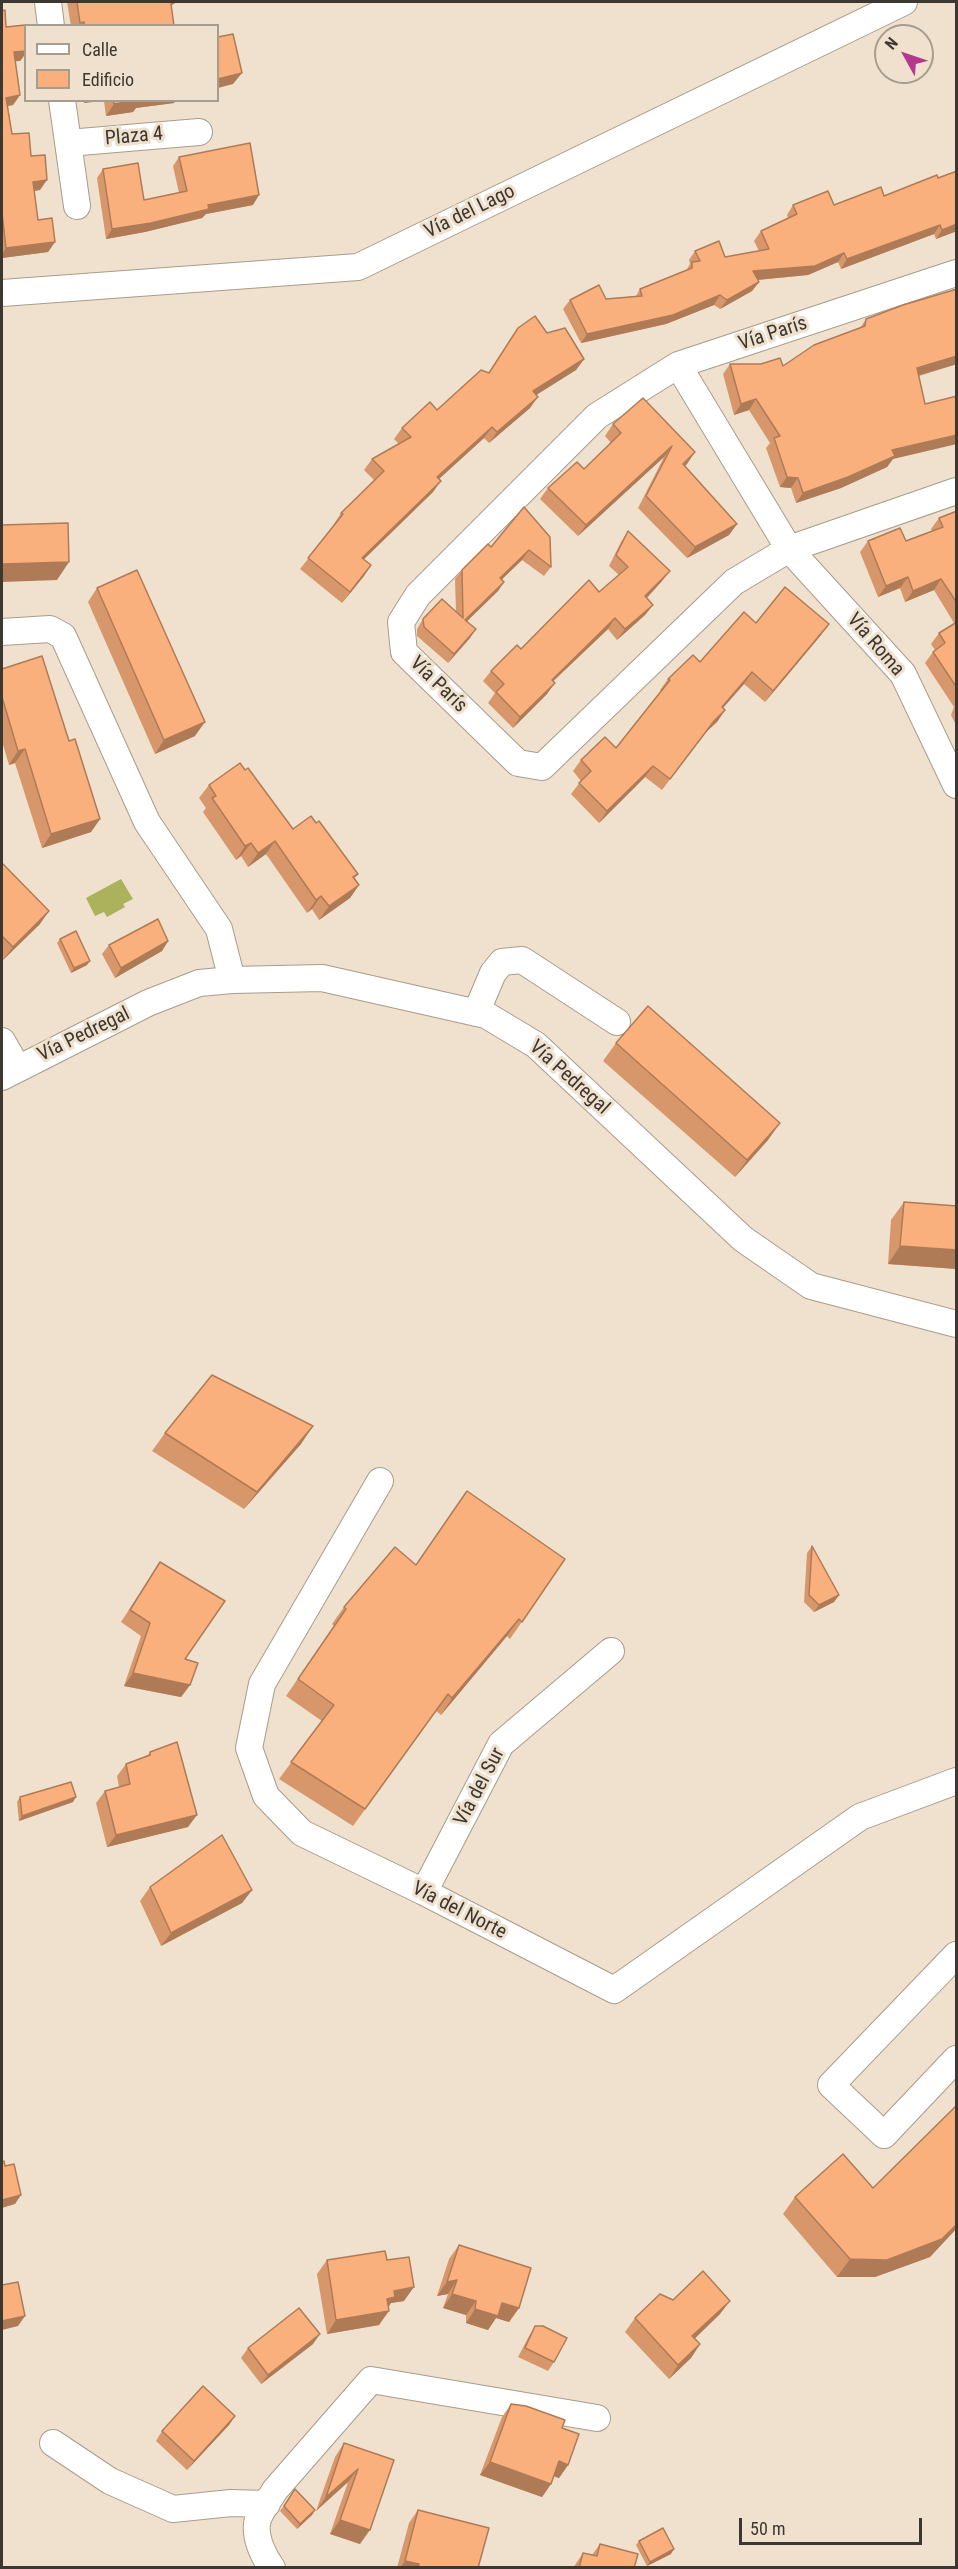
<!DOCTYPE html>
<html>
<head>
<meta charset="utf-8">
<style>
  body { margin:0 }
  #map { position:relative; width:958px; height:2569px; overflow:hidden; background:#efe1ce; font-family:"Roboto Condensed",sans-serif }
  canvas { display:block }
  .frame { position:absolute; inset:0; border:3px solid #3c3730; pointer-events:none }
  .legend { position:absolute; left:24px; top:24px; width:195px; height:78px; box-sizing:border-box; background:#efe1ce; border:2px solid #a79d8f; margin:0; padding:8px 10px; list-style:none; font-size:18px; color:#3c3730 }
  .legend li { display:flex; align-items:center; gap:12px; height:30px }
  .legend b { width:30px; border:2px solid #a79d8f }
  .north { position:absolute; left:874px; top:24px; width:60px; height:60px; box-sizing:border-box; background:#efe1ce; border:2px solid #a79d8f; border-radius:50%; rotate:310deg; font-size:16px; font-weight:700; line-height:24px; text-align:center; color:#3c3730 }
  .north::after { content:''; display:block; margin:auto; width:21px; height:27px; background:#b2398e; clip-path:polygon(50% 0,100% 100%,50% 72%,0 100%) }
  .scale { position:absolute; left:739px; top:2518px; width:183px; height:27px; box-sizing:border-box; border:3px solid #3c3730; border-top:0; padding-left:8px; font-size:18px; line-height:21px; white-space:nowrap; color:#3c3730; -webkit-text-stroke:4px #efe1ce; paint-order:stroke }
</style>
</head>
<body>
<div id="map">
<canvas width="958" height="2569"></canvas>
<div class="frame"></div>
<ul class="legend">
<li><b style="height:8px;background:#fff"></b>Calle</li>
<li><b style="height:16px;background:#fab07c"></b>Edificio</li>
</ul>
<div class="north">N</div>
<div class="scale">50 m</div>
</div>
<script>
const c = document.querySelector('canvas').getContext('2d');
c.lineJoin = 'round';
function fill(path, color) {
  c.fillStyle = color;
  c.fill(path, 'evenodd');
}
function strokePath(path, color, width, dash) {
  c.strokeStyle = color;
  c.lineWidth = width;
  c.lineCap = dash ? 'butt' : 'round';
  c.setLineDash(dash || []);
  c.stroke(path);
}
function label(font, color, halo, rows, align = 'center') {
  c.font = font + ' "Roboto Condensed",sans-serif';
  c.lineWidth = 6;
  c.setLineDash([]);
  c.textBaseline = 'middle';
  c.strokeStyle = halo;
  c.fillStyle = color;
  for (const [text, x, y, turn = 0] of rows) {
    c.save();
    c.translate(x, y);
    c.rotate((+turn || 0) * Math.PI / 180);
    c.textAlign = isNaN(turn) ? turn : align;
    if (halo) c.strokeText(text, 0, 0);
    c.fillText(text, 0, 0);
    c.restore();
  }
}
fill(new Path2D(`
  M121,879L133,899L123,904L125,907L107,917L104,912L95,916L86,898Z`), '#acb15b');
const minor = new Path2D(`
  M48,2L51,26
  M62,100L77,206
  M68,143L199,132
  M956,273L678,365L597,416L418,595L401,622L404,652L518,763L542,767L734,582L789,549L956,491
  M2,293L358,267L904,2
  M678,365L789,549L903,674L956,785
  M2,632L50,629L63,636L147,822L219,929L232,980
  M476,1013L493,973L502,962L522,960L617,1022
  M2,1041L17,1067
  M2,1077L148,1003L199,983L232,980L322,978L486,1015L536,1045L743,1239L811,1286L956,1324
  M380,1481L262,1684L249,1748L266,1796L302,1833L424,1892L614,1990L860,1817L956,1781
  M424,1892L501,1744L611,1651
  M956,1955L831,2085L884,2135L956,2059
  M53,2443L110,2481L173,2509L231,2503L267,2504
  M272,2568C264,2557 255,2539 257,2524C258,2513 270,2499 275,2490L371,2380L597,2418`);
strokePath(minor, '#a99c8b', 28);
strokePath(minor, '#fff', 26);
fill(new Path2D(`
  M67,2H201L174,3L171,7L174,26H71Z
  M2,11L6,27L26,37V53L20,61H15L20,95L13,105L8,106L12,134L31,156L40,190L34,191L38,220L55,242L48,252L2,258Z
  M84,100H176L174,103L136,108L133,112L106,116L104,101L84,103Z
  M179,157L253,205L206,214L202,218L145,232L106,239L97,178L103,169L144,200L179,193L173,166Z
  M957,171V231L936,239L934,234L841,269L838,262L808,275L757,280L759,282L752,291L720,309L714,305L666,324L581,343L563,309L570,300L606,299L636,296L640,289L686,271L690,264L689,260L695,251L725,257L759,251L754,241L761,231L788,218L787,215L793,205H834L884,196L938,178Z
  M957,289V364L919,376L893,459L887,467L841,488L796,503L791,488L780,487L766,448L770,443L749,410L734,415L723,374L730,364L783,366L860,328L866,319Z
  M547,333L584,359L576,370L536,395L530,408L489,443L484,438L439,479L433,492L364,559V576L342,603L300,569L335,525L334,524L341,513L374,480L364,470L372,459L399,444L394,439L402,428L437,410L488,373Z
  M643,398L687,464L685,466L737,524L729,535L687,558L638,508L664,457L578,536L540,499L548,488L584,469L611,443L605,436L613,424Z
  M524,507L551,567L544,576L522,560L502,579L504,582L498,591L467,621L470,638L448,663L417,636V629L423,619L456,612L455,579L462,570L491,547Z
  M957,511V727L951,715L954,707L925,663L933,652L935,650L931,644L939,633L954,623L934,590L905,602L900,588L878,597L860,552L868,541H906L932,531L931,529L939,518Z
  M628,531L662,581L647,598L653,605L645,615L617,640L608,629L553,681L547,694L513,728L488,703L495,693L483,681L491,671L599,592L619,575L609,566L621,542Z
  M97,588L195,736L155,754L88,602Z
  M756,623L821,635L765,702L744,684L723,708L725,710L717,722L706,732L662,790L645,777L599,823L571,794L581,781L573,771L581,760L616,748L661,691L660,690L668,679L700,662Z
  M2,669L69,741L100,819L91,832L42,848L15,763L9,765L2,741Z
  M245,770L293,829L316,823L358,874L355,878L359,885L350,898L319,920L312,909L307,913L266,854L248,867L241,856L236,860L203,812L206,808L199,798L209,785Z
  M2,863L40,924L3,960L2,959Z
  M60,939L87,965L71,973L57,943Z
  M168,941L162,951L115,978L102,954L109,945Z
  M616,1043L768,1140L735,1177L603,1061Z
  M904,1202L957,1206V1269L888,1264L891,1220Z
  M165,1433L301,1444L244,1509L152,1451Z
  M812,1546L839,1595L834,1602L814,1612L804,1602L807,1553Z
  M565,1559L510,1639L507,1636L441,1715L436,1711L353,1826L279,1779L322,1721L286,1696L334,1626L332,1624L344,1607L415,1565Z
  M160,1562L190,1685L181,1697L124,1686L141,1636L121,1622Z
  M150,1752L188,1827L107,1847L96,1803L105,1791L119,1787L117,1776L126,1764L148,1755Z
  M20,1797L73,1802L19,1821L17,1802Z
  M150,1887L252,1890L242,1903L161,1946L140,1901Z
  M957,2105V2228L930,2257L875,2277H837L783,2214L795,2197L873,2188Z
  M459,2245L519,2308L509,2322L496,2318L488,2330L466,2323V2315L443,2308L448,2294L437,2296L449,2259Z
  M327,2260L404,2301L391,2303L379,2325L327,2334L317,2274Z
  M720,2314L695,2338L700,2344L691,2358L669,2379L625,2332L635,2318Z
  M535,2326L554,2362L548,2371L518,2357L529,2336Z
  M313,2344L261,2384L241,2358L248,2348Z
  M511,2404L562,2428L568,2465L559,2478L554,2476L551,2484L542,2497L480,2475L502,2417Z
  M235,2416L229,2425L187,2470L156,2441L162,2431Z
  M344,2443L394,2460L360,2544L330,2534L348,2482L316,2511L335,2457Z
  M295,2489L315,2510L312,2515L297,2529L280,2511Z
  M418,2510L478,2568H397L409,2523Z
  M639,2541L671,2554L647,2566L636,2545Z
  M600,2544L634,2568H573L583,2553L592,2555Z`), '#d7976b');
fill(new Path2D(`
  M166,2H201L165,3Z
  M26,51V53L20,61L7,62L14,52Z
  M242,73L233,84L218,88V79Z
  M20,95L13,105L2,107L6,98Z
  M86,100H104L84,103Z
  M138,100H176L174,103L136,108L133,112L106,116L114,104Z
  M47,180L40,190L26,192L33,182Z
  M259,195L253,205L206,214L202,218L145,232L106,239L112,229L208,205Z
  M957,224V231L936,239L942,230Z
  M940,225L934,234L841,269L847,259Z
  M55,242L48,252L2,258V254L6,248Z
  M844,253L838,262L808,275L746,281L753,271Z
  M759,282L752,291L720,309L727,300Z
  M720,295L714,305L666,324L581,343L587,334Z
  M957,356V364L910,378L917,368Z
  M584,359L576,370L525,402L533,391Z
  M538,397L530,408L489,443L497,432Z
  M756,399L749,410L734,415L741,404Z
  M492,427L484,438L429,488L437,477Z
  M957,435V444L893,459L887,467L841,488L796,503L803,493L892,450Z
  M672,446L664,457L578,536L586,525Z
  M695,452L687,464L675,475L683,464Z
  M787,477L798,478L791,488L780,487Z
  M441,481L433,492L354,569L362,558Z
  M737,524L729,535L687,558L695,547Z
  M529,550L522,560L494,587L500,578Z
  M69,562L57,580L2,582V564Z
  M371,565L364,576L342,603L350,592Z
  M670,571L662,581L638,607L645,596Z
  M908,577L900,588L878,597L886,586Z
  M941,579L934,590L905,602L913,591Z
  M504,582L498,591L459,629L465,620Z
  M653,605L645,615L617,640L625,629Z
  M615,618L608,629L544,690L552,680Z
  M829,624L821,635L765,702L773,691Z
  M476,629L470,638L448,663L454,654Z
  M752,672L744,684L714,718L722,707Z
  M555,683L547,694L513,728L520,717Z
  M725,710L717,722L706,732L662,790L714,721Z
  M205,722L195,736L155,754L164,740Z
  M25,749L15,763L9,765L18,751Z
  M653,766L645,777L599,823L607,811Z
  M100,819L91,832L42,848L51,834Z
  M275,841L266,854L248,867L258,853Z
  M251,843L241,856L236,860L245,846Z
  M359,885L350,898L319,920L329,906Z
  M321,896L312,909L307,913L316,900Z
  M49,911L40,924L3,960L13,947Z
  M168,941L162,951L115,978L121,968Z
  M90,961L87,965L71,973L74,968Z
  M780,1123L768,1140L735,1177L747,1160Z
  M900,1246L957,1250V1269L888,1264Z
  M313,1426L301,1444L244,1509L257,1492Z
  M839,1595L834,1602L814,1612L819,1605Z
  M519,1619L507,1636L441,1715L452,1698Z
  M133,1673L190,1685L181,1697L124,1686Z
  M76,1797L73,1802L19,1821L22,1816Z
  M197,1815L188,1827L107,1847L116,1835Z
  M252,1890L242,1903L161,1946L171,1933Z
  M21,2195L15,2204L2,2208V2200Z
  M957,2224V2228L930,2257L875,2277H837L850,2259Z
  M457,2280L448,2294L437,2296L447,2282Z
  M414,2287L404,2301L391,2303L385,2311L377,2312L394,2291Z
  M452,2294L476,2301L466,2315L443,2308Z
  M730,2301L720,2314L683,2350L692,2336Z
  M502,2303L519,2308L509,2322L496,2318L488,2330L466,2323L475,2309Z
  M389,2311L379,2325L327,2334L336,2320Z
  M25,2316L18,2326L2,2330V2321Z
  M320,2334L313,2344L261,2384L268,2375Z
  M700,2344L691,2358L669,2379L678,2365Z
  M235,2416L229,2425L187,2470L194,2461Z
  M559,2461L568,2465L559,2478L550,2475Z
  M490,2462L551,2484L542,2497L480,2475Z
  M358,2469L348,2482L316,2511L326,2497Z
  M315,2510L312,2515L297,2529L300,2524Z
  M340,2520L370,2530L360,2544L330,2534Z
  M674,2549L671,2554L647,2566L650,2562Z
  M405,2561L419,2564L417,2568H400Z`), '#af7b57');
const building = new Path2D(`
  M77,2H174V3L171,4L174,26H84V22L80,23Z
  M5,10L6,27L25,25L26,37V51L14,52L20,95L6,98L12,134L29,133L31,156L45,155L47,180L33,182L38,220L52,218L55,242L6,248L2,213V11Z
  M233,34L242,73L218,79V37Z
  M113,100H139L114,104Z
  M250,143L259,195L208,205L209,209L151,223L112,229L103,169L138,163L144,200L187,191L179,157Z
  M957,171V224L942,230L940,225L847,259L844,253L815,266L753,271L759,282L727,300L720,295L673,315L587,334L570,300L599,285L606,299L642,296L640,289L692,268V262L700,261L695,251L719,241L725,257L769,249L761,231L797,214L793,205L828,191L834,205L881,187L884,196L937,175L938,178Z
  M957,289V356L917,368L925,404L957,396V435L892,450L895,456L848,477L803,493L798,478L787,477L774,438L780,436L756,399L741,404L730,364H761L780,358L783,366L814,345L865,326L866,319L903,305Z
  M535,316L547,333L565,328L584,359L533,391L538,397L497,432L492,427L437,477L441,481L362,558L371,565L350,592L308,558L343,514L341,513L384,471L372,459L411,437L402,428L430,402L437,410L481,370L489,373L518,328Z
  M643,398L695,452L683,464L737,524L695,547L646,496L672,446L586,525L548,488L577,462L584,469L621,433L613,424Z
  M524,507L550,537L551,567L529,550L500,578L504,582L465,620L476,629L454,654L424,627L423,619L442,599L463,618L462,570L488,544L491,547Z
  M957,511V603L941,579L913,591L908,577L886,586L868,541L900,528L906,541L943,527L939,518Z
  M68,523L69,562L2,564V525Z
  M628,531L670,571L645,596L653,605L625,629L615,618L552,680L555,683L520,717L496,692L504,684L491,671L517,645L521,649L589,580L599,592L628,567L616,555Z
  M137,570L205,722L164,740L97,588Z
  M785,587L829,624L773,691L752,672L722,707L725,710L714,721L670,779L653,766L607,811L579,783L591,771L581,760L605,737L616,748L670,680L668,679L693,655L700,662L744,612L756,623Z
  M957,622V688L933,652L945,643L939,633Z
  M42,656L69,741L75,739L100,819L51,834L25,749L18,751L2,697V669Z
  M240,763L245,770L248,768L293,829L311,816L316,823L319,821L358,874L353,877L359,885L329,906L321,896L316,900L275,841L258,853L251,843L245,846L212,798L216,796L209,785Z
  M2,863L49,911L13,947L2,936Z
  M158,919L168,941L121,968L109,945Z
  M76,931L90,961L74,968L60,939Z
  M648,1006L780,1123L747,1160L616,1043Z
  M904,1202L957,1206V1250L900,1246Z
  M212,1375L313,1426L257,1492L165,1433Z
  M467,1491L565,1559L522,1622L519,1619L452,1698L448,1694L365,1809L291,1762L334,1705L298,1679L346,1609L344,1607L395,1547L416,1565Z
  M812,1546L839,1595L819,1605L809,1595Z
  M160,1562L225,1601L185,1659L198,1663L190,1685L133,1673L150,1623L130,1610Z
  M177,1742L197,1815L116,1835L105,1791L130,1784L126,1764L150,1755V1752Z
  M71,1782L76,1797L22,1816L20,1797Z
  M222,1835L252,1890L171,1933L150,1887Z
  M957,2105V2224L942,2239L887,2260L850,2259L795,2197L843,2154L873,2188Z
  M4,2161L5,2166L14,2164L21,2195L2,2200V2162Z
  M459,2245L531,2268L519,2308L502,2303L498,2316L475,2309L476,2301L452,2294L457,2280L447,2282Z
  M385,2251L387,2260L409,2257L414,2287L394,2291L395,2297L387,2299L389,2311L336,2320L327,2260Z
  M703,2271L730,2301L692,2336L700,2344L678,2365L635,2318L660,2294L673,2300Z
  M18,2282L25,2316L2,2321V2285Z
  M299,2308L320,2334L268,2375L248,2348Z
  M535,2326H543L567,2338L554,2362L525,2348Z
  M203,2386L235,2416L194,2461L162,2431Z
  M511,2404L526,2406L565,2420L562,2428L579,2434L568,2465L559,2461L551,2484L490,2462Z
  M344,2443L394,2460L370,2530L340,2520L358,2469L326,2497Z
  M295,2489L315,2510L300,2524L284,2506Z
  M418,2510L489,2528L478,2568H418L419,2564L405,2561Z
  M663,2528L674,2549L650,2562L639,2541Z
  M600,2544L638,2554L634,2568H579L583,2553L597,2556Z`);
fill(building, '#fab07c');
strokePath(building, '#af7b57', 1.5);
label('20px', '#3c3730', '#efe1ce', [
  ["Plaza 4",134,137,-5],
  ["Vía del Lago",470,212,-26],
  ["Vía París",773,334,-18],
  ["Vía Roma",875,645,49],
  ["Vía París",438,685,44],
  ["Vía Pedregal",84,1035,-26],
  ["Vía Pedregal",569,1078,42],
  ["Vía del Sur",480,1787,-62],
  ["Vía del Norte",459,1911,27]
]);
</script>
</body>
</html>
